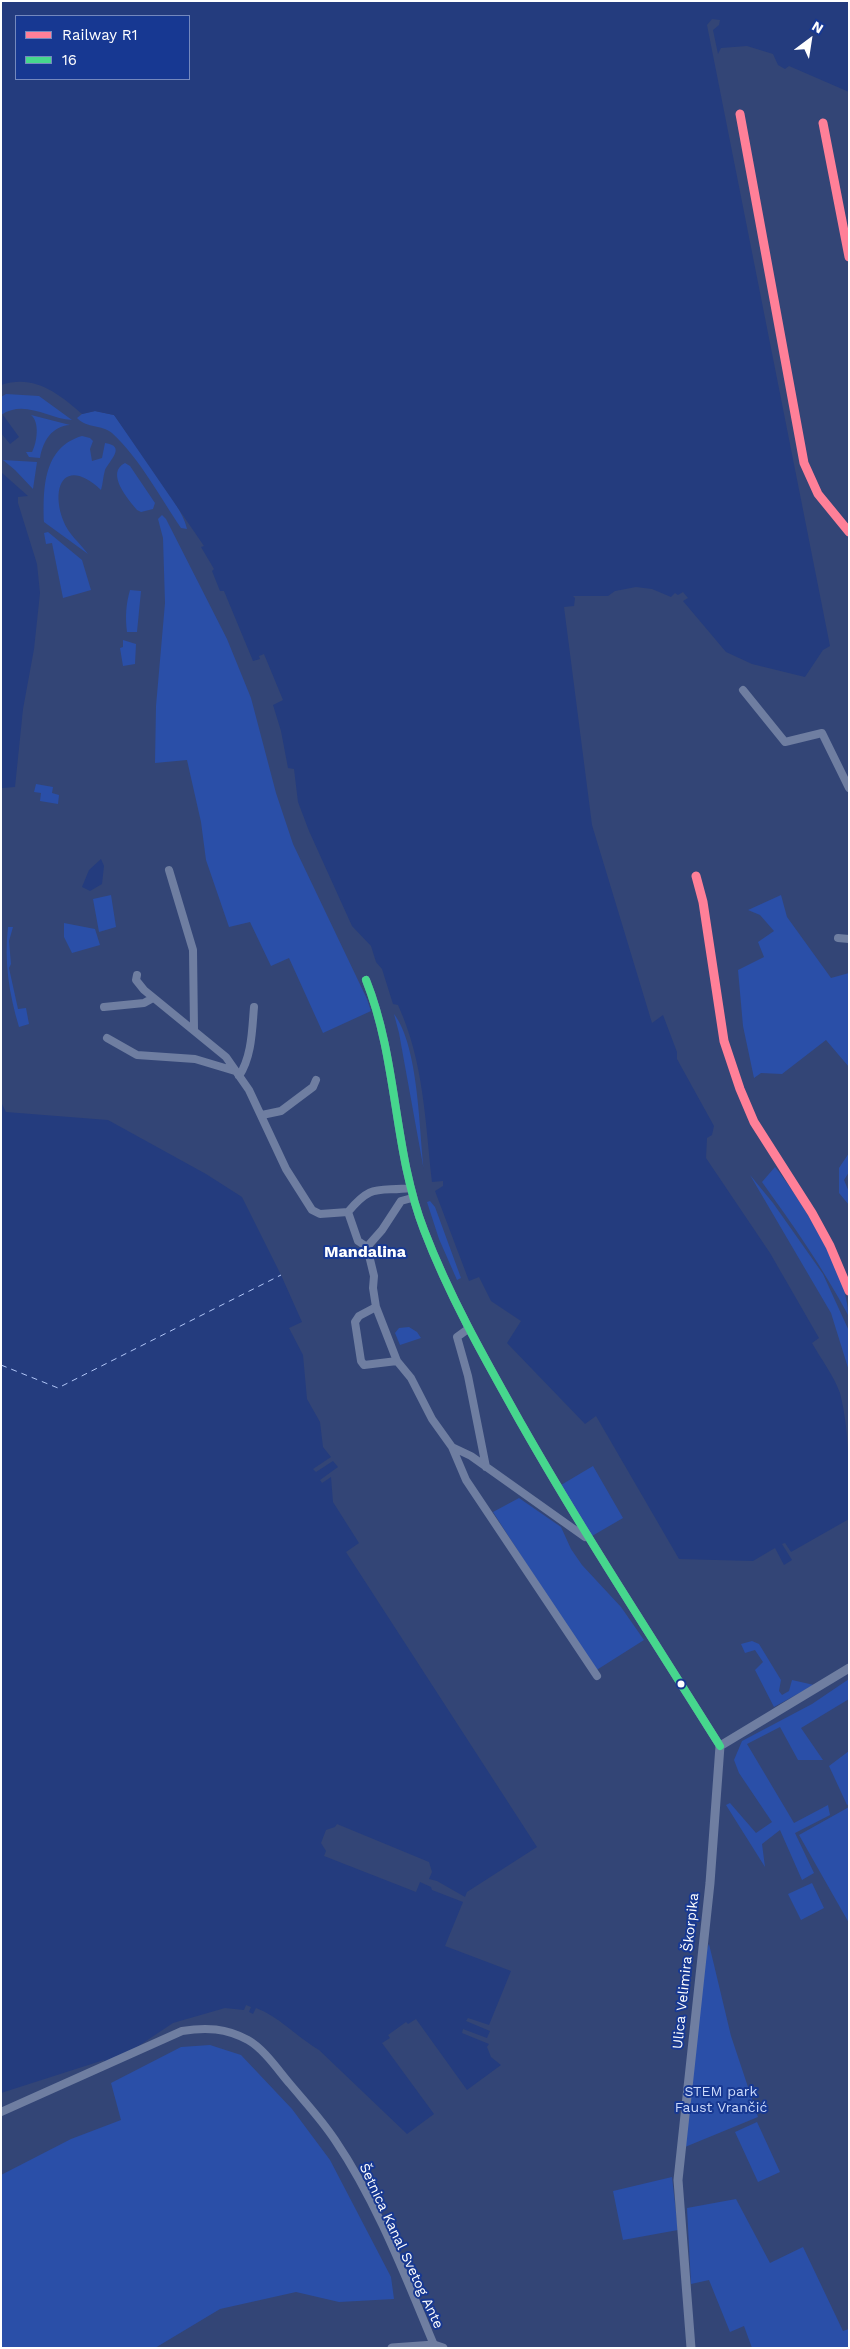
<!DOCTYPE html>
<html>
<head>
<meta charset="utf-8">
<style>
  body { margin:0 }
  #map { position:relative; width:850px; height:2349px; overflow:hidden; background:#334576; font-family:"Work Sans",sans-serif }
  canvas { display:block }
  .frame { position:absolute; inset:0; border:2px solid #fff; pointer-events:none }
  .legend { position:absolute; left:15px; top:15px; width:175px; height:65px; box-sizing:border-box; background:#173892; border:1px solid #7488be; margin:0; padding:6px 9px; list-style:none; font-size:15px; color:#fff }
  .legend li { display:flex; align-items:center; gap:10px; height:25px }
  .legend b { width:25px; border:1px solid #7488be }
  .north { position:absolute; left:785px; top:15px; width:50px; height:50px; -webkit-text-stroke:4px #173892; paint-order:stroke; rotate:31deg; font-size:14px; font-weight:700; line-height:20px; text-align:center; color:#fff }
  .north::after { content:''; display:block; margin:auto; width:18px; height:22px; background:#fff; clip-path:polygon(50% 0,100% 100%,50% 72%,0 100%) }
</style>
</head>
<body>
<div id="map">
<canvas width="850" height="2349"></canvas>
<div class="frame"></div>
<ul class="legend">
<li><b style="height:6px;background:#ff8098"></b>Railway R1</li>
<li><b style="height:6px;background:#46d78d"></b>16</li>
</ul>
<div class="north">N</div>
</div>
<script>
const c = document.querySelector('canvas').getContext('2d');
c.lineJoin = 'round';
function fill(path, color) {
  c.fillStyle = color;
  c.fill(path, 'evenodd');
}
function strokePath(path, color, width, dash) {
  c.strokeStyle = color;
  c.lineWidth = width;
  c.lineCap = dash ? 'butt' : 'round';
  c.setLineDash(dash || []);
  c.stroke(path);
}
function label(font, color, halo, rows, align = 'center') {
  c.font = font + ' "Work Sans",sans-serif';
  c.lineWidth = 4;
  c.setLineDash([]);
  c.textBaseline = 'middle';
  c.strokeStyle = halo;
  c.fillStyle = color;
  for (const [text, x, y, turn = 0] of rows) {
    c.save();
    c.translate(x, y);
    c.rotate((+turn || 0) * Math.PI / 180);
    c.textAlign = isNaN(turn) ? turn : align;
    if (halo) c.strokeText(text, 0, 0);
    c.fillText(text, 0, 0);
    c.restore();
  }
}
fill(new Path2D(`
  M6,394L39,396L72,420C48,419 25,399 1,415V397Z
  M95,411L114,415C129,435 185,509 187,529L181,528C160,497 140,459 112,433C101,424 88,429 77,418L82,414Z
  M31,415L70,425C52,426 43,441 40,458L29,457L26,452H32C37,443 40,422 31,415Z
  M82,436L90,438L93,441L90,449L92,461L102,458L105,443C127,446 109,461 105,470C103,477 103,483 101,490C66,457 50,485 63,520C68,534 80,543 88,554L44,522C43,489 43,447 82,436Z
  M3,460L37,462L33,489L15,470Z
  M125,463L130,466L155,503L153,509L141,512L137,510C128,499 105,473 125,463Z
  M162,515L166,519L227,639L251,698L276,793L293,844L367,999L371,1011L323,1033L289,958L271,966L250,922L229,927L206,860L201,822L187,760L155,763L156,706L165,603L163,538L158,519Z
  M48,532L82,560L91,590L63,598L52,543L46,544L44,533Z
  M130,590L141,591L137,632H127C125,617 126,604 130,590Z
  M123,640L136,644L135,664L123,666L120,648L123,647Z
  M36,784L53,787L52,793L59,795L58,804L40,801L41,793L34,792Z
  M111,895L116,927L99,932L93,899Z
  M781,895L787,917L831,978L849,973V1067L826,1040L782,1074L761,1073L754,1078L743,1026L738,970L764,957L758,942L774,931L760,915L748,910Z
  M64,923L95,929L100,945L72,953L64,937Z
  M8,927H13L9,941L11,964L9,968L18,1009L26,1008L29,1024L19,1027C9,993 4,962 8,927Z
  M394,1014C419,1047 419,1130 424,1171L399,1033Z
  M849,1153V1172L844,1180L849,1192V1205L839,1193V1168Z
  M775,1167C798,1195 850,1278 848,1315C823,1268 793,1225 762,1182Z
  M750,1175L773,1203L823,1274L849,1331V1371L831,1313Z
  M430,1201L435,1207L461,1278L457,1280L439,1239L427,1202Z
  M409,1327L417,1332L421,1338L400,1345L395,1333L399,1328Z
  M593,1466L623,1518L592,1536L561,1485Z
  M519,1498L561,1527L571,1549L582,1565L621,1607L644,1640L595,1671L493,1512Z
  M752,1641L759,1644L781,1680L779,1691L782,1695L789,1691L792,1680L814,1685L774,1707L755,1670L763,1662L755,1650L745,1653L741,1644Z
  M849,1679V1699L801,1728L823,1760H798L780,1727L747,1744L794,1823L828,1805L830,1815L795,1833L814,1873L802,1880L780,1830L762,1844L765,1867L726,1805L730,1803L756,1833L772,1822L739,1773L734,1760L742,1741L812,1704Z
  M849,1751V1804L847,1805L829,1766Z
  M849,1807V1923L799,1835Z
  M812,1883L824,1908L801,1920L788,1894Z
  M709,1944L731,2036L758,2117L685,2147L705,1953Z
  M210,2045L241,2055L292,2109L330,2160L391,2277L394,2299L339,2302L296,2292L220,2309L155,2348H1V2175L71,2139L121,2120L111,2083L181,2047Z
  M757,2122L780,2172L758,2182L735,2132Z
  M672,2177L678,2230L623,2240L613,2191Z
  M736,2199L770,2263L803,2247L843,2331L849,2329V2348H752L744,2326L730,2332L709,2280L691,2284L687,2208Z`), '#2a4fa8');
fill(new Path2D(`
  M1,1H849V92L789,66L785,69L778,65L773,54L747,46L721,48L718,54L713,30L719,25L720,20L712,19L707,25L830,646L823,650L805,677L752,664L726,652L683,601L688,598L683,592L678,595L675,593L671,597L652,589L636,587L615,591L608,596H573L575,598L574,606L564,607L592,825L652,1023L663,1015L677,1052V1059L714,1126L712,1135L707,1138L706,1158L770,1253L819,1338L812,1343C821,1359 834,1376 840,1393C850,1432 849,1479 849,1519L791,1552L785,1543L782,1544L792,1560L784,1565L775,1548L753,1561L679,1559L596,1416L585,1424L507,1343L521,1321L491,1301L479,1277L469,1281L435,1191L443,1186V1181L432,1182C425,1120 424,1062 398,1005L393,1004L382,969L376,962L371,946L352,926L309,831L298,802L294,769L288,768L281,731L273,705L283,700L264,654L259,656L260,659L253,661L224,591H220L212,571L214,569L201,547L204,546L114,415L95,411L82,414C58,393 34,374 1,385ZM189,16V79H16V16Z
  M3,415L19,437L10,444L1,433Z
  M1,472L28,496L18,497V503L37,564L40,593L34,649L23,709L15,787L2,788L1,793Z
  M101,859L104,866L102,884L90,891L82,887L89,870Z
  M1,1102L6,1112L108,1120L206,1174L242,1197L281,1275L302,1322L289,1328L303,1355L307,1399L320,1422L323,1447L331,1457L313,1469L316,1472L333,1461L338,1467L320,1480L322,1483L331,1477L333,1502L359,1543L346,1552L537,1847L467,1892L465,1897L437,1881L429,1879L432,1872L429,1862L337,1824L335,1827L326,1830L321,1843L326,1851L324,1856L416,1892L420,1882L431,1887L432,1890L463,1902L445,1946L511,1971L489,2025L468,2018L466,2021L490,2031L487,2038L463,2029L462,2033L489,2044L487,2047L491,2057L501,2065L467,2090L416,2019L408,2024L406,2022L388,2035L390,2038L382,2043L434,2114L407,2134L319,2050C296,2036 278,2016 256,2008L253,2014L249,2012L251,2007L246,2005L244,2010L225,2008L173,2023L131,2051L105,2063L104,2060L1,2093Z`), '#243c7e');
strokePath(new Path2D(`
  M1,1365L58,1388L281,1275`), '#b1c6f7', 1, [6, 5]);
strokePath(new Path2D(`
  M743,690L785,742L822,733L849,788
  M169,870L193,950L194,1029
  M838,938L849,939
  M137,975L136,980L144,990L226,1057L249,1090L286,1169L312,1210L320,1214L348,1212C372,1183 377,1192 411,1188
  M366,980C398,1060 393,1150 424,1230C450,1298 486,1361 522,1425C584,1534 653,1639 720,1746
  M104,1007L144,1003L153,998
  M107,1038L137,1055L195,1059L235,1071
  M239,1076C252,1056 252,1030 254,1007
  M262,1115L281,1111L313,1087L316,1080
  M348,1212L358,1241L367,1247L374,1276L373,1288L376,1307L397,1361
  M367,1247L382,1230L401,1201L412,1198
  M376,1307L359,1316L355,1322L361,1361L364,1365L397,1361L411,1378L432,1419L452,1447L471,1456L585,1537
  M468,1329L457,1337L468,1376L486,1467
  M452,1447L466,1480L597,1676
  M1,2112L182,2031C206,2027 226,2028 248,2040C264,2049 278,2070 290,2084C305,2102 322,2120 335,2140C377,2202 405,2276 434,2345`), '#6f7ea1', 8);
strokePath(new Path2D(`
  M392,2348L434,2345L443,2348
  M691,2348L678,2180L710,1883L720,1746L849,1668`), '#6f7ea1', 9);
strokePath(new Path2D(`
  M366,980C398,1060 393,1150 424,1230C450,1298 486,1361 522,1425C584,1534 653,1639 720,1746`), '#46d78d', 8);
strokePath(new Path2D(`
  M740,114L804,463L818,494L849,532
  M823,123L849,257
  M696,876L703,902L724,1041L740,1089L754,1122L812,1213L830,1246L849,1291`), '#ff8098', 9);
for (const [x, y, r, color] of [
  [681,1684,4.5,"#fff"]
]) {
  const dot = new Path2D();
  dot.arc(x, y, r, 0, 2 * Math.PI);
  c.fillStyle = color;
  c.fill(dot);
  strokePath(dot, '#173892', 2);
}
label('14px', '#fff', '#173892', [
  ["Ulica Velimira Škorpika",686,1971,-84],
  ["Šetnica Kanal Svetog Ante",401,2246,65]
]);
label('14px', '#ccdafb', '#173892', [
  ["STEM park",721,2092],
  ["Faust Vrančić",721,2108]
]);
label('bold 16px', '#fff', '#173892', [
  ["Mandalina",365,1252]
]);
</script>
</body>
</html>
